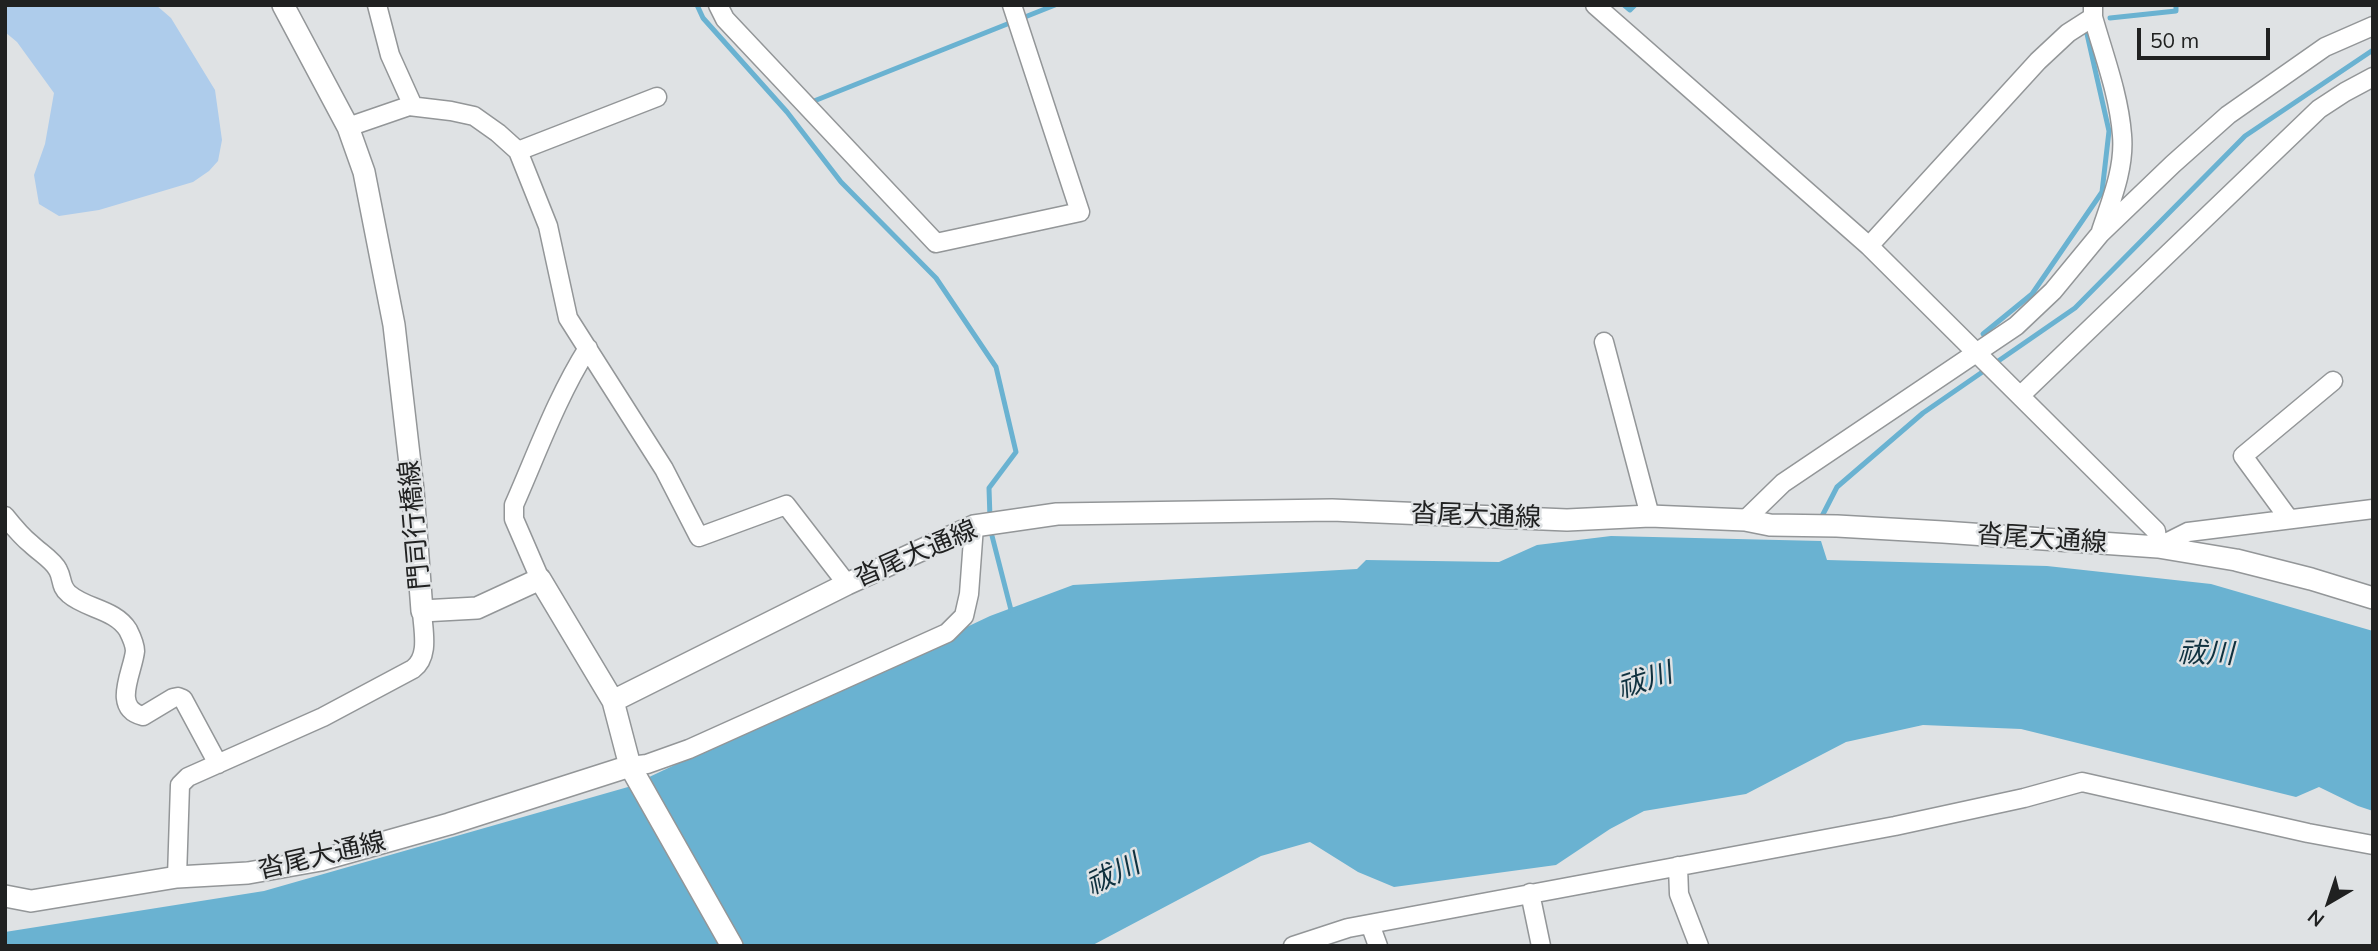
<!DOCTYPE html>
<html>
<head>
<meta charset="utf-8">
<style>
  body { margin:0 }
  #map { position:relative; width:2378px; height:951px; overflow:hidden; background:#dfe2e4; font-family:Mulish,sans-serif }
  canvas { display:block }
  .frame { position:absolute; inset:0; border:7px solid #202121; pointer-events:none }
  .north { position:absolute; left:2294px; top:867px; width:70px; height:70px; -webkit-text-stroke:5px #dfe2e4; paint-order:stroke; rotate:219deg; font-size:19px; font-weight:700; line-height:28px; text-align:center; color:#202121 }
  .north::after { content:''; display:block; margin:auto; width:24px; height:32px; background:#202121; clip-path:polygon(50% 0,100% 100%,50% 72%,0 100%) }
  .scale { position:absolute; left:2137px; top:28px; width:133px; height:32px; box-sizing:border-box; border:4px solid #202121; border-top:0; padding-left:9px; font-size:21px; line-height:24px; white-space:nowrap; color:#202121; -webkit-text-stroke:5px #dfe2e4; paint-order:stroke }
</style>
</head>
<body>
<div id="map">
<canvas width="2378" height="951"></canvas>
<div class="frame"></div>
<div class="north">N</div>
<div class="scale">50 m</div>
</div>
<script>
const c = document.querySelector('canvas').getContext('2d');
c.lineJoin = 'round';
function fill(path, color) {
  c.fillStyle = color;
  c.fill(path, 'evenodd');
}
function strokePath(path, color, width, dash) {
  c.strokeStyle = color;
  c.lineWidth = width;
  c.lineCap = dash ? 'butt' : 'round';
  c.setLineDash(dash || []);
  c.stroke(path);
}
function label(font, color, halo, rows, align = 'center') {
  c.font = font + ' Mulish,"Noto Sans JP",sans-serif';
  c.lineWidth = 5;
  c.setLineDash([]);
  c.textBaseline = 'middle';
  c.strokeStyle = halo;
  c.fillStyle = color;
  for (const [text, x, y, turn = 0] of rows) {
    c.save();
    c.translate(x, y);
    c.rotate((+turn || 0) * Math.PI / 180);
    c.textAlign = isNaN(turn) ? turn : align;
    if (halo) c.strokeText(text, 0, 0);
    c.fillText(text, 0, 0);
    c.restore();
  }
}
fill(new Path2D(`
  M5,5H156L171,18L215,90L222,140L218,161L209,171L193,182L99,210L59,216L39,204L34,175L45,144L54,93L17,42L5,32Z`), '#aecceb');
fill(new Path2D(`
  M1611,536L1821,541L1827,560L2047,566L2211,584L2373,631V811L2358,806L2319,787L2296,797L2021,729L1923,725L1846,742L1746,794L1644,811L1610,829L1556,865L1394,887L1358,872L1310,842L1261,856L1091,946H5V932L264,891L628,787L990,616L1073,585L1357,569L1366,560L1499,562L1537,545Z`), '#6ab2d1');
strokePath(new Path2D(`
  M697,5L703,18L787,112L841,182L936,278L996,367L1016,452L989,488L990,518
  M1624,5L1630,10L1635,5
  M2110,18L2176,11V5
  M809,103L1055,5
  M1983,334L2032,294L2102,192L2109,131L2087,34
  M1819,522L1837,487L1923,413L2075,308L2245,136L2373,50
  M990,528L1011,610H1015`), '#6ab2d1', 5);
const minor = new Path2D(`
  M377,5L390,55L413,106
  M718,5L725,19L936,243L1080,212L1012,5
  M1595,5L1869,246L2156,531L2158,547L2188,532L2373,509
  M2093,7V17C2104,56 2119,95 2122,135C2125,168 2111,201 2101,231
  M348,127L409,106L451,111L474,116L498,133L518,151L548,226L568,318L664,469L699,537L786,505L847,584
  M518,151L657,97
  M1869,246L2038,61L2068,33L2093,17
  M1604,342L1650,516
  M2021,395L2319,109L2345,92L2373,77
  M5,516C13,526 21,536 31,544C39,552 53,560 58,570C63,579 60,587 69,594C86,609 115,609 128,630C131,636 135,644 135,651C133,672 111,708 143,716L173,698L178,697L183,699L218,764
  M2289,519L2243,456L2333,381
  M1745,520L1783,483L2016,326L2053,291L2100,234L2173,164L2228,115L2325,47L2373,26
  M540,579L514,519V505C537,453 557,397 588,348
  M630,766L647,764L689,749L947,633L964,616L969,594L974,526
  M1678,866L1679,894L1699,946
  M177,877L180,785L188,777L323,717L413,669C430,656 423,631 422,611
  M1530,893L1541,946
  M1370,924L1378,946
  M1293,946L1348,928L1895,826L2024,798L2082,782L2308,833L2373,845`);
const major = new Path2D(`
  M283,5L348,127L364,172L394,325L413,490L422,611L477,608L540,579L613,701L630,766L732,946
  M613,701L847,584L974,526L1057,514L1332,510L1567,520L1650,516L1745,520L1770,525L1837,526L1943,532L2158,547L2236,560L2311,579L2373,598
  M5,896L31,901L177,877L248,873L321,860L449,824L630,766`);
strokePath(minor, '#939698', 21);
strokePath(major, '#939698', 24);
strokePath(minor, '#fff', 18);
strokePath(major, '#fff', 21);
label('26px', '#202121', '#dfe2e4', [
  ["沓尾大通線",1476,516,2],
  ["門司行橋線",415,525,-95],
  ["沓尾大通線",2042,539,4],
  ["沓尾大通線",916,554,-23],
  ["沓尾大通線",322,856,-13]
]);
label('italic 28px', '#0f313f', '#dfe2e4', [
  ["祓川",2206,654,1],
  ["祓川",1645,681,-18],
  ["祓川",1113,875,-26]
]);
</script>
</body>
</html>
